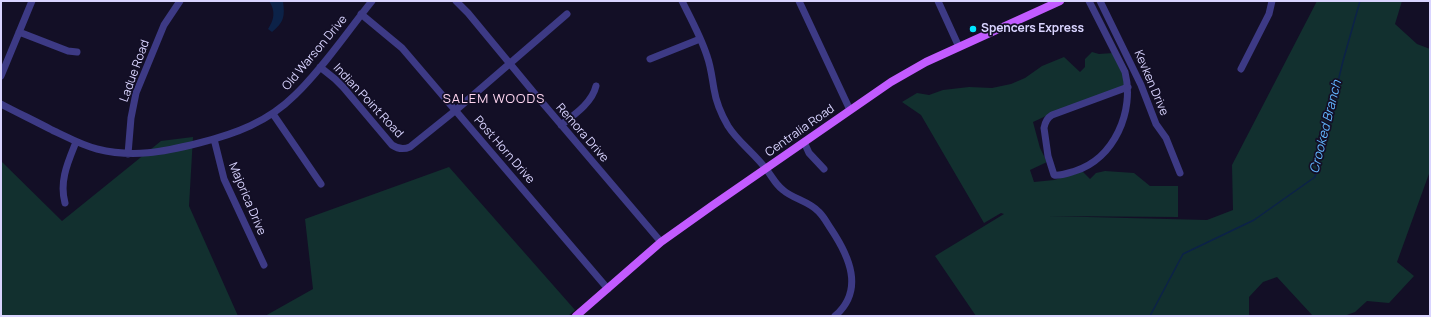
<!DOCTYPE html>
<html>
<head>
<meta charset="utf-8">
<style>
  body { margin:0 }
  #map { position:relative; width:1431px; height:317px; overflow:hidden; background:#130f26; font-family:Manrope,sans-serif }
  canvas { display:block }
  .frame { position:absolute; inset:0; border:2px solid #d9d4ff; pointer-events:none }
</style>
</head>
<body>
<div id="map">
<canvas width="1431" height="317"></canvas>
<div class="frame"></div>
</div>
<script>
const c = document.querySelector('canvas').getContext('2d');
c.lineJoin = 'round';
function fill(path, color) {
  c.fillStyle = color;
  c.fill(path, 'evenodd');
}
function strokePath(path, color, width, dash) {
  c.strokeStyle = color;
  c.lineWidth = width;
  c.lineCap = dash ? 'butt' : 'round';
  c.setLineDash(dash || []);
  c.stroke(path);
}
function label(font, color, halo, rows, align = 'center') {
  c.font = font + ' Manrope,sans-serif';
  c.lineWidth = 3.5;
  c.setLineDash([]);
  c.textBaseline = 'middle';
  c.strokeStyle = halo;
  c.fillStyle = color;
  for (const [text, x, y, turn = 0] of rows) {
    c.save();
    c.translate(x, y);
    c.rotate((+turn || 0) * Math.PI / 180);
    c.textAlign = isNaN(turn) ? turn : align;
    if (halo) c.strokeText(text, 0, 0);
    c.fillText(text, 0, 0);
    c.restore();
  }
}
fill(new Path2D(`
  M1317,1H1402L1395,24L1417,44L1430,49V171L1397,262L1414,276L1389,303L1367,301L1355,312L1344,316H1313L1277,277L1263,282L1249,297V316H976L935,256L1004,214L1001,213L984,223L921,115L902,102L917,93L929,95L943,90L969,87L992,88L1011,84L1025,78L1042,66L1064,57L1080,72L1085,67V59L1092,52L1099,54L1113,53L1122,72L1125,86L1046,116L1033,122L1040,148L1047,162L1030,170L1034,182L1054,180L1082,171L1090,179L1096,173L1105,171L1134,173L1150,186H1178V217L1048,216L1207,220L1233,210L1232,165Z
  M193,137L189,206L238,316H1V161L62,221L161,141Z
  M449,167L575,310L568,316H265L313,289L305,219Z`), '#12302f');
fill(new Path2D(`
  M269,1H283C285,17 284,22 272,32L268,29C274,20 276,11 269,1Z`), '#0c2248');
strokePath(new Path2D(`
  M1150,316L1183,254L1254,220L1315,177L1343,61L1360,1`), '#0c2248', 1.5);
strokePath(new Path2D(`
  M456,1L468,13L535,94L661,242
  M682,1C691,19 701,37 707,56C711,67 712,78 714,89C716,102 721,114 728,126C738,142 754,153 766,169C772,176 775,184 783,190C793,199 809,201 819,212C824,217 827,223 831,229C849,256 865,290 835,316
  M799,1L850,110
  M938,1L959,47
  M1089,1L1125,72C1135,111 1114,159 1075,171C1068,173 1060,176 1054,175L1048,156L1044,128C1045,122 1047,118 1052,115L1128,87
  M1100,1L1141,85L1156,124L1166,138L1180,173
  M361,14L402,48L608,289
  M19,32L68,51L77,52
  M650,59L700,39
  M320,67L335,79L343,87L392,145C398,149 403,150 410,147L456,110L567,14
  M1241,69L1269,14L1272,1
  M1,76L32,1
  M1,104C18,113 35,121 52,130C67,137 81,145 97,149C133,158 163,152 199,143C235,134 268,122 295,95C323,68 347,32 372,1
  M273,114L321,184
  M561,125C574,115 592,103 596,86
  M214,139L224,179L264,265
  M804,142L809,153L824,169
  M128,154L131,118L136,93L164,25L180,1
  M65,203C59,181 68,162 76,142`), '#3d3a85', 7);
strokePath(new Path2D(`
  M576,316L661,242L713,205L891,82L926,62L1060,1`), '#c25bff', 8);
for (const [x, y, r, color] of [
  [973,29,4,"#00e5ff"]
]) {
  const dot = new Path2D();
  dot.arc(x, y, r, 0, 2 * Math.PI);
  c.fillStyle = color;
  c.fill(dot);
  strokePath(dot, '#130f26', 1.5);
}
label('bold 12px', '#d9d4ff', '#130f26', [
  ["Spencers Express",981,29]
], 'left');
label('12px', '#d9d4ff', '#130f26', [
  ["Old Warson Drive",315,53,-50],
  ["Ladue Road",135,71,-70],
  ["Kevken Drive",1151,83,67],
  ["Indian Point Road",368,101,47],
  ["Centralia Road",800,131,-35],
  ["Remora Drive",582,133,49],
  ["Post Horn Drive",504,150,49],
  ["Majorica Drive",247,199,67]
]);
c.letterSpacing = '1px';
label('13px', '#ffd6f0', '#130f26', [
  ["SALEM WOODS",494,99]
]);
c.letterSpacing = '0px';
label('italic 13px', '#62b6ff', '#130f26', [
  ["Crooked Branch",1326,127,-76]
]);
</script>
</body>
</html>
